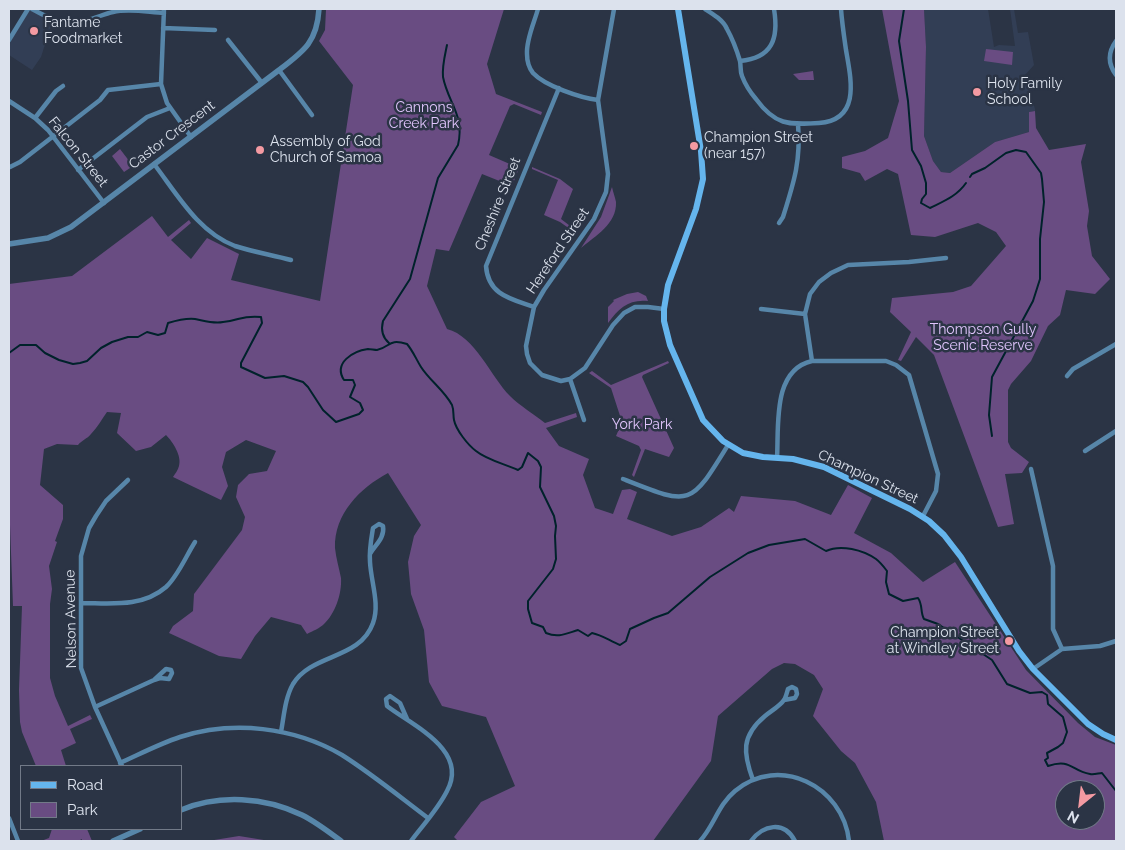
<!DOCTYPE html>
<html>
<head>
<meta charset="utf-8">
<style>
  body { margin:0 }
  #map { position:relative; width:1125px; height:850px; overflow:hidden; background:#2b3445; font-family:Raleway,sans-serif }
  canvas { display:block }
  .frame { position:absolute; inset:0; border:10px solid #dce2ed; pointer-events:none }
  .legend { position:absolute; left:20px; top:765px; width:162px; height:65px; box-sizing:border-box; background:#2b3445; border:1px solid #727a88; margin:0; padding:6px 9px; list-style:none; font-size:15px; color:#dce2ed }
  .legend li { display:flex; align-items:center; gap:10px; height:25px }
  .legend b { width:25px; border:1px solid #727a88 }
  .north { position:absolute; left:1055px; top:780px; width:50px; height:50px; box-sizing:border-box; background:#2b3445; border:1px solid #727a88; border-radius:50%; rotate:209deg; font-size:14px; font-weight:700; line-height:20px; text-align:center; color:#dce2ed }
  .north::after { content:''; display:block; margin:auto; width:18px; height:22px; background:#f49aa2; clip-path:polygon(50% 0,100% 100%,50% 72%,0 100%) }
</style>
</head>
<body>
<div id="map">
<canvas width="1125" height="850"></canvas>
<div class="frame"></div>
<ul class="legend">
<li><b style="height:6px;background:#65b5ed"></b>Road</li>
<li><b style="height:14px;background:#694c82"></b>Park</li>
</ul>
<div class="north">N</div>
</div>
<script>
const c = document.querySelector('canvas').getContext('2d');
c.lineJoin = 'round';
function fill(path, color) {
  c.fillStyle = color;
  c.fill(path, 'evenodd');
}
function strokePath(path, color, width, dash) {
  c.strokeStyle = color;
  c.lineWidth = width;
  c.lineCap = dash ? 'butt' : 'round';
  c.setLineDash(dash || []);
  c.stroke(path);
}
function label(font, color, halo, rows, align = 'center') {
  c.font = font + ' Raleway,sans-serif';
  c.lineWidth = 5;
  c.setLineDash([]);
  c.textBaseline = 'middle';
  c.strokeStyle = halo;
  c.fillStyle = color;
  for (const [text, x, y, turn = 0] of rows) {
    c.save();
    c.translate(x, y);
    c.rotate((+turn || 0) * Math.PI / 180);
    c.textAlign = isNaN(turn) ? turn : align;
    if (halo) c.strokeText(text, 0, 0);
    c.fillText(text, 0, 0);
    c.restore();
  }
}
fill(new Path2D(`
  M28,9L53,20L41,57L32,70L9,55V40Z
  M924,9H988L994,47L999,45L1015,46L1010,9H1014L1018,33L1028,32L1034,65L1025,75L1035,109V111L1029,112V132L995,142L950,173L941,172L933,161L924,136L926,47Z`), '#323e55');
fill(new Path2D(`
  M326,9H504L487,64L496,94L542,112L541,115L514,104L510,106L489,155L519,168L512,186L482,174L449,251L436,249L427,286L447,329C475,336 491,377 510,396C520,406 534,414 545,423L576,413L577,417L546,428L559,446L589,459L583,475L595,508L613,514L622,490L630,489L637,492L627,519L672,536L701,527L729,508L734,512L741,496L795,501L831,515L848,485L872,498L854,533L891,553L923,582L955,562L1026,670L1078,723L1095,737L1116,745V841H884L876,802L855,763L841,751L813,716L823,689L814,675L795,664L784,663L772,669L718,716L711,761L653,841H458L454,837L481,802L515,786L486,717L442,706L429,682L424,630L411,594L408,562L414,536L421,525L388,473C360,488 334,514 335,548C336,558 339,568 341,578C342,594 335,614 324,624C320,628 313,631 307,634L301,625L271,617L255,636L241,659L219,656L169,633L173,626L193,611L194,594L242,530L245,517L236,497L238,485L249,474L267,471L276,451L246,440L226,452L222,467L228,486L221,500L173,477C175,474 178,470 179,466C182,456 173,442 166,435L151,447L136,451L117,433L121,413L107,412C102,419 97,428 91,434C87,439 82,440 78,445L57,444L44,449L40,485L63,505V519L55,541L57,542L49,566L52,589L50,604V678L55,696L68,726L90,715L92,719L70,729L76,743L61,750L66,766H36L22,732L20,722L19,690L22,606H13L9,498V284L72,276L152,216L168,237L189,220L191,223L171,240L191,259L207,238L239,254L231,280L320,301L353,85L319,41L325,30ZM1065,790H1095V820H1065Z
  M882,9H924L926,47L924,136L933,161L941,172L950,173L995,142L1029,132V112L1035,111L1036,128L1049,150L1086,144L1081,162L1089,211L1087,226L1092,256L1110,279L1095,294L1066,290L1060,315L1048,326L1031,361L1011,384L1008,390V442L1011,448L1029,462L1022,473L1005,474L1014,524L998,527L934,355L916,337L901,361L898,360L911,332L890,312L892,298L953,292L971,286L1006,246L996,232L978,223L935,237L911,235L898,174L887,169L865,181L860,173L842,168V157L865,151L888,138L899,101Z
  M986,49L1013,52L1012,65L984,61Z
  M813,71L814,80H799L793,74Z
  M120,149L133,166L124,172L112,156Z
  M532,167L560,179L573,189L561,219L578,232L577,234L560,222L544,215L558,180L532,169Z
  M612,187C613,192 615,197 616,202C617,224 595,236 581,248L601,217Z
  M638,292L646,296L648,301C629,299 619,308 608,323V307L614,301L613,300L627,294Z
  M668,361L669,363L643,375L642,377L674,448L669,457L645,449L634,477L632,475L641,450L639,446L616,436L622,422L611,388L589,373L592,371L611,385Z
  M52,829H87L92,841H82V839L78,841H41L49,838Z
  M239,836L270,841H208Z`), '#694c82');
strokePath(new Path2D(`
  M904,9L899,41L908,101L912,150L921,166L926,183V194L922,199L921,203L930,208C944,201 957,196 966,183
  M970,177L972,174L985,168L1006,153L1016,150L1026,152L1041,173L1042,179L1044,202L1040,239V279L1033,301L992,377L989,415L992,436
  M389,343C382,337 381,329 383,321L410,279L438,178L458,145C465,115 448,103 443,77C442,66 445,55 447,45
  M9,353L20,345H36L45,353L59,360L73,364L80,363L87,361L101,348L112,342L128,337H138L147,332L158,335L165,333L168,323C178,320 186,318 195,319C205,321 214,324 223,322C240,320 243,315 261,317L262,323L241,363V367L265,378L284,376L303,382L308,387L323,410L336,422L359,414L363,410L360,403L350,397L355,385L353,380H344C333,363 353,351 368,349C370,349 375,350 377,350C391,347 388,338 407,344C413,351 416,359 421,367C430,381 444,390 452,405C454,410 453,415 454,420C456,430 468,445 476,451C487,460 505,464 518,470L522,467L528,453L538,461L541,467L540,487L554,516L556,526L555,536L556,559L553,569L528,601V609L532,623L543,627L546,633C558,638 565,634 578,630L588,636L592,633C602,635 610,641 620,645L626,641L630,629L654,618L668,613L710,577L748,553L769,545L805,539L826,551C841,544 863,550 876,559C880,562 884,567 887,571L886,582L889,594L903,601L918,598C923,605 920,612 924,619L938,624L992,660L1007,684L1030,693L1042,692L1047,695L1048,704L1063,717L1067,732L1063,743L1058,747L1047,753L1048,758L1045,760L1048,766C1071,758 1071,771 1090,774C1094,775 1099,773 1102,773L1116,791`), '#00222b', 2);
strokePath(new Path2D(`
  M32,9C50,19 66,27 87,20C96,18 104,14 113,12C129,8 147,12 164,13
  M164,9L161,84L167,103L191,137
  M538,9C534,23 526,40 527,54C527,60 529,68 533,73C545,86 581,98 598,100
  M614,9L598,100L608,174L606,192L594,219L544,290L534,307L526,346L527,354L530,363L542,375L561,381L570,379L585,368L613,325L624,313L635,307H648L664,309
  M705,9C713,14 723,20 727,29C732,38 737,51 740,61C741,66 740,71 742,76C745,84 750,92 756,99C775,125 788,125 819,123C861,120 851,79 846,50C844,36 842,23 841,9
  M163,28L215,30
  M9,40L28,9
  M228,40L262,83
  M1116,41C1108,52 1108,64 1116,75
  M740,61C772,58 779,39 774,9
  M279,70L312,115
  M9,101L35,118L48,130L104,203
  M35,118L56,91L63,86
  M154,164C177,194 198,232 235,246C253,252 273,255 291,260
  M10,167L20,162L100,100L108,90L161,84
  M78,170L147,117L170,108
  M779,223L783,217C794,182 801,161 798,124
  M534,307C511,299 488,295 486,266L559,88
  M761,309L805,314
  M812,361L805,314L810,294L819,282L831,273L848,265L909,262L946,258
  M1067,376L1073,369L1116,344
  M570,379L584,420
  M1085,451L1116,431
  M777,458C779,426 772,370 812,361H886L896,365L909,375L938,474L936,491L923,516
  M1031,469L1053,566V629L1062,649
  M623,479C691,506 690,507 728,445
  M81,603C109,603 142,608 166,587C178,576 186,556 195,542
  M1033,669L1062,649L1100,646L1116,641
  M95,707L154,680L166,669L171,670L172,673L169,679L160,678L154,680
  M407,719L400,703L390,696L386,699L387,706C413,726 469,750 447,791C438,809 423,825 411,841
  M281,732C284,716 285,698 293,684C312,653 360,660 373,623C380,604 371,582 370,562C369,551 371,540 373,528L379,524L383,526C385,538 375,545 370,554
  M120,763C140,754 159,744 180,737C233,720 294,727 342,755C372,774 400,797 428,818
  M122,766L95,707L81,668V556L89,528L96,516L106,501L128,480
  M753,780C743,753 741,736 765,716C771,711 780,706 784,700C786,697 787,692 788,689L792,687L796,689L797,694L795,698L784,700
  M9,818L18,841
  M700,841C714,826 718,805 735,791C779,754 843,786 849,841
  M751,841C763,825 784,820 795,841`), '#5786a9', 4.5);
strokePath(new Path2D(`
  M9,244L48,238L71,227L279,70C304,51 317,42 319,9
  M181,810C219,794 265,797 302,815C316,822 329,832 341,841
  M113,841L140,829`), '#5786a9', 5.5);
strokePath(new Path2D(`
  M678,9L701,151L703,179L696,209L668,285L664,309V321L670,345L703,420L723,441L743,453L763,457L793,459L824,467L910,509L929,521L944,535L961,557L1019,651L1033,669L1088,724L1103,734L1116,740`), '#65b5ed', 6);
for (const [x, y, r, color] of [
  [34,31,5,"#f49aa2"],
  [977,92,5,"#f49aa2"],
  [694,146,5,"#f49aa2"],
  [260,150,5,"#f49aa2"],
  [1009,641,5,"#f49aa2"]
]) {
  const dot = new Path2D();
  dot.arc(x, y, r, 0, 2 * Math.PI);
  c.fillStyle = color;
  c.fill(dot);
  strokePath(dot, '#2b3445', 2);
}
label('14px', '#dce2ed', '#2b3445', [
  ["Fantame",44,23],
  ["Foodmarket",44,39],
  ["Holy Family",987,84],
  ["School",987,100],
  ["Champion Street",704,138],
  ["(near 157)",704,154],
  ["Assembly of God",270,142],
  ["Church of Samoa",270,158],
  ["Champion Street",999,633,"right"],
  ["at Windley Street",999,649,"right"]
], 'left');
label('14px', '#e1c5fd', '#2b3445', [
  ["Cannons",424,108],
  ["Creek Park",424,124],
  ["Thompson Gully",983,330],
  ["Scenic Reserve",983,346],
  ["York Park",642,425]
]);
label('14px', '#dce2ed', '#2b3445', [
  ["Castor Crescent",172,135,-37],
  ["Falcon Street",78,152,51],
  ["Cheshire Street",498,204,-68],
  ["Hereford Street",558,251,-56],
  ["Champion Street",868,477,25],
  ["Nelson Avenue",71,619,-91]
]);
</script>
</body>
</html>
